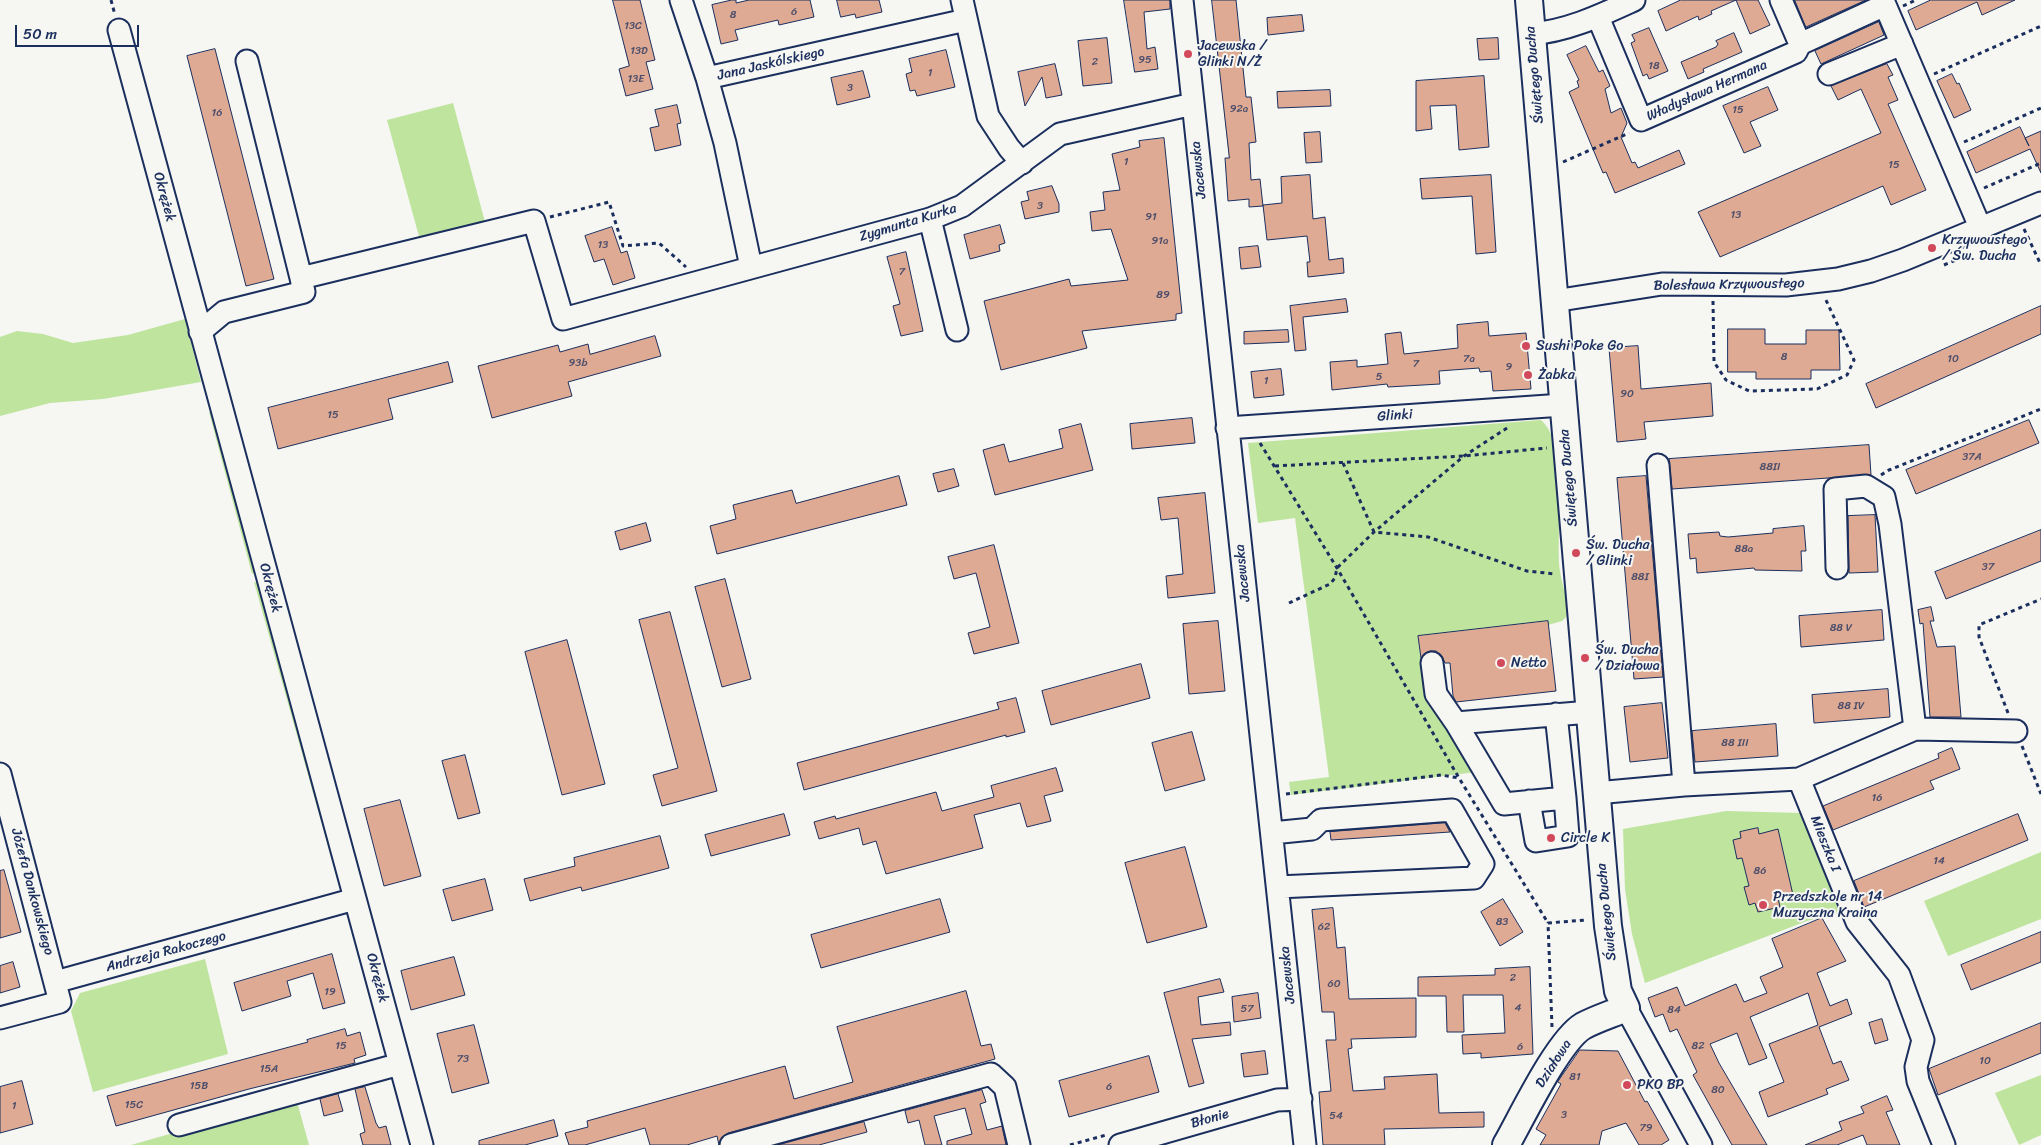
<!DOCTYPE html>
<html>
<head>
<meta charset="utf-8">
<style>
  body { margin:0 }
  #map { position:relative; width:2041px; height:1145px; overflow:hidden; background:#f6f6f2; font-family:Sriracha,sans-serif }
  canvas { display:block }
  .scale { position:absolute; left:15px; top:25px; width:124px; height:22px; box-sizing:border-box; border:2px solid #1b2f5e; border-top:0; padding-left:6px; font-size:15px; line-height:18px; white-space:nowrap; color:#1b2f5e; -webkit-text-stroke:4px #f6f6f2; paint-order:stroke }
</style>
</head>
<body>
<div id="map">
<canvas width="2041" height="1145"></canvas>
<div class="scale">50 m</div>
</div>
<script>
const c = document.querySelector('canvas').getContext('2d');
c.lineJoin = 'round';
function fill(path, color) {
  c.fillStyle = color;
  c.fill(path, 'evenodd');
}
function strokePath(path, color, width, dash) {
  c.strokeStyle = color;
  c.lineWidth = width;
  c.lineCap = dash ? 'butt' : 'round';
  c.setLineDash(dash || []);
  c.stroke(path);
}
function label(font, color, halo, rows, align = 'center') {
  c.font = font + ' Sriracha,sans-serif';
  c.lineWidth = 4;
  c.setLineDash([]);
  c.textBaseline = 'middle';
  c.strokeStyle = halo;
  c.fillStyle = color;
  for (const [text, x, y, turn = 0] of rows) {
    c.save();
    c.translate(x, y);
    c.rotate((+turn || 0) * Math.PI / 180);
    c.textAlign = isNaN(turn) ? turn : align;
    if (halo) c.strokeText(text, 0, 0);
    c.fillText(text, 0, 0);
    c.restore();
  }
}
fill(new Path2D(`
  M453,103L485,222L420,240L387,120Z
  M185,319L201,382L103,399L50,403L0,416V337L17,331L43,334L73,343L128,335Z
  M209,412L215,413L256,572L252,574Z
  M1541,420C1570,445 1555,534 1560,571C1562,585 1567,599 1571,612L1562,621L1548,625V621L1418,636L1421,659H1426L1476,772L1291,795L1289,782L1329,777L1295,518L1258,523L1248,443Z
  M254,582L261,583L343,881L338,882Z
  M1726,811L1802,813L1839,912L1807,921L1645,983L1632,934L1625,889L1623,829Z
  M2041,852V919L1948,956L1924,901Z
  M205,959L228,1054L93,1092L71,1011L80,993Z
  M2041,1075V1135L2019,1145L1995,1093Z
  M296,1098L309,1145H131Z`), '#bee49e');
const building = new Path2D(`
  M613,0H640L655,60L646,62L653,89L626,96L619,69L629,66Z
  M732,0H736V3L749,0H810L814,17L779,25L778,20L735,30L738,40L721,44L712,5Z
  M837,0H879L882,12L856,18L855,14L841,17Z
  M1124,0H1170V9L1144,12L1147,49L1155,47L1158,69L1135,72Z
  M1212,0H1236L1246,97H1251L1256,142L1249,143L1251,180L1260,179L1263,206L1249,207V199L1228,201L1225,158H1229Z
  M1681,0H1758L1770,25L1750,34L1736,0L1711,11L1712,14L1699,20L1698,16L1666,31L1658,11Z
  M1795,0H1866L1806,27Z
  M1931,0H2015L1982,15L1977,2L1916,30L1908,11Z
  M1302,15L1304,31L1268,35L1267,18Z
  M1879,22L1884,35L1821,64L1815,51Z
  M1649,28L1668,71L1649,79L1647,74L1643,76L1631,43L1635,41L1632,35Z
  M1734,33L1742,52L1703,69L1704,72L1688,79L1681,62L1716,47L1718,44L1716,41Z
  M1107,38L1112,83L1083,86L1078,41Z
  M1498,38L1499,59L1479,60L1477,39Z
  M1586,46L1599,72L1603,70L1610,86L1605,89L1611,113L1621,108L1627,123L1621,137L1632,163L1635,162L1638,168L1679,150L1685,164L1615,193L1606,172L1603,173L1569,92L1579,87L1577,81L1579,80L1567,55Z
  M215,49L274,279L246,286L187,56Z
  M946,50L955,87L917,96L915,90L910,91L906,74L912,72L909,59Z
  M1055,64L1062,95L1046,98L1042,77L1025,106L1018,72Z
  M1887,64L1893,75L1888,77L1898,100L1888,104L1926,190L1891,205L1883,186L1720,257L1698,212L1881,133L1861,89L1838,100L1831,86Z
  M863,71L870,97L837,105L831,78Z
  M1952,74L1957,84L1959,83L1971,110L1954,118L1937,81Z
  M1484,76L1489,147L1459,150L1456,105L1430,106L1432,129L1416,131V81Z
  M1768,87L1778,110L1750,122L1761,146L1744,153L1723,106Z
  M1330,90L1331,106L1278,108L1277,92Z
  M677,105L681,123L677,124L681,145L655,151L650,128L659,126L655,110Z
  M2020,127L2029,146L2025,138L2041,131V173L2030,149L1976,173L1967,152Z
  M1320,132L1322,162L1306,163L1304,133Z
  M1164,138L1182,313L1176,314V320L1082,331L1087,348L1001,370L984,301L1069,279L1071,286L1128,280L1111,229L1092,231L1090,212L1105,210L1103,192L1120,190L1112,154L1140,147L1139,141Z
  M1310,175L1313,219L1325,217L1329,260L1343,258L1344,273L1308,277L1307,262H1310L1307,236L1267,240L1263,205L1282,203L1281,177Z
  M1491,175L1496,252L1476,254L1472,196L1422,199L1420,179Z
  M1052,186L1059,204V212L1025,219L1021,202L1029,200L1027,192Z
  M1000,225L1005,243L999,245L1000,251L970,259L964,235Z
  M612,227L621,253L627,251L635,278L613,285L604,259L594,262L585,236Z
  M1258,246L1261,267L1241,269L1239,248Z
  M906,252L923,331L901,336L893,306L900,304L887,257Z
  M1346,299L1348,312L1303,317L1306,350L1295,351L1290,306Z
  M2041,306V334L1876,408L1866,384Z
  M1488,322L1489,336L1526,333L1531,389L1493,391L1491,371L1480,372L1479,368L1439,371L1440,384L1388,387L1387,384L1332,390L1330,362L1357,360V367L1388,364L1385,334L1401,332L1404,354L1458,348L1457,325Z
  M1728,329H1765V344H1806V330H1839L1840,370H1811V379H1756V372H1728Z
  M1288,330L1289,342L1244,344V332Z
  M655,336L661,356L568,382L572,396L492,418L478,366L558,345L560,352L588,344L590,354Z
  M1638,346L1641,389L1711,383L1713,416L1644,422L1646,439L1617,442L1609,348Z
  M448,362L453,382L388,399L393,419L278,449L268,408Z
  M1281,369L1284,395L1254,398L1251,372Z
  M1192,418L1195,443L1132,449L1130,424Z
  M2029,420L2039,443L1916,494L1906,470Z
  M1081,424L1093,470L995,495L983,450L1004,444L1009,462L1063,448L1059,430Z
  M1869,445L1871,475L1672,489L1669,459Z
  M954,469L959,486L938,492L933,474Z
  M899,476L907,505L717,554L710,526L736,519L733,505L792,490L796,503Z
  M1646,476L1663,677L1634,679L1617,478Z
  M1205,493L1215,593L1168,598L1166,576L1183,574L1178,518L1161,520L1158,498Z
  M1875,515L1878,572L1849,573L1848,516Z
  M646,523L651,541L620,550L615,532Z
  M1804,526L1806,551H1801L1802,571L1755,570L1754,568L1697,573L1696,558L1690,559L1688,534L1719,532L1720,536L1728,537L1773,533V529Z
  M2041,530V561L1946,599L1935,572Z
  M994,545L1019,643L974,654L968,633L990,627L976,573L954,579L948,557Z
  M725,579L751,679L722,687L695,587Z
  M1931,607L1934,621H1930L1937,647L1955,646L1961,717H1930L1923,623L1920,624L1918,610Z
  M1882,610L1884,640L1801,647L1799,616Z
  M670,612L717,791L662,806L653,775L678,768L639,620Z
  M1218,621L1225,691L1189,694L1183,624Z
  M1548,621L1556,691L1456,702L1453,696L1450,663H1445L1442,656L1436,651H1430L1421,658L1418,636Z
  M567,640L605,784L562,795L525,652Z
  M1141,664L1150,698L1051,725L1042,691Z
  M1888,689L1890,717L1814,723L1812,695Z
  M1016,698L1025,732L1006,737V735L804,790L797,763L999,709L997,703Z
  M1662,703L1668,758L1630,762L1624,707Z
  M1776,724L1778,756L1695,762L1692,731Z
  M1192,732L1205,780L1165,791L1152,743Z
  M1952,748L1960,769L1930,781L1934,789L1833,830L1823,806L1939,758L1938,754Z
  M465,755L480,813L458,819L442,761Z
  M1056,768L1063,791L1044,796L1051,821L1027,827L1020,803L974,815L983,848L886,874L876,841L863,845L859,828L819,839L814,822L835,816L836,819L936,792L942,811L994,797L991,786Z
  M400,800L421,876L384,886L364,809Z
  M784,814L790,835L711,856L705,835Z
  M2018,814L2028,840L1864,907L1854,881Z
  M1445,823L1450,832L1331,840L1330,832Z
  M1758,828L1759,834L1778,829L1793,895L1778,898L1780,907L1758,912L1755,903L1749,905L1744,887L1749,886L1742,858L1737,859L1733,840L1741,838L1740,832Z
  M660,836L669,868L582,891L581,887L530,901L524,879L575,866L574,858Z
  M1185,847L1207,927L1147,943L1125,863Z
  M4,870L21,932L0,938V871Z
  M485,879L493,910L452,921L443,890Z
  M940,899L950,932L821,968L811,935Z
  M1503,899L1523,932L1500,946L1481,912Z
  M1333,908L1337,948L1345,947L1349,999L1416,998V1037L1351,1039L1352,1048L1348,1049L1353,1091L1385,1089L1384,1077L1437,1074L1439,1113L1484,1112V1127L1384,1129L1385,1145H1323L1319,1092L1331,1091L1326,1040H1336L1334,1012H1322L1312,910Z
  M1822,918L1846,961L1817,973L1830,1006L1847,999L1852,1014L1819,1027L1833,1064L1841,1061L1849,1080L1826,1089L1828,1094L1768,1117L1759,1092L1784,1082L1769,1044L1818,1025L1808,993L1750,1017L1767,1058L1749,1065L1737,1033L1710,1044L1719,1063L1767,1145H1732L1693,1075L1697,1072L1677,1029L1670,1032L1663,1014L1655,1017L1648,998L1677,987L1685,1006L1736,984L1744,1002L1767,993L1760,977L1783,967L1772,939Z
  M2041,932V962L1971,990L1961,965Z
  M332,954L345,1003L323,1009L313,973L287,981L291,996L242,1011L234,983Z
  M454,957L465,995L411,1010L401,971Z
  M13,962L20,987L0,993V966Z
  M1530,967L1533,1054L1481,1058V1053L1463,1054L1462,1035L1505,1033L1503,995H1463L1464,1032H1447L1446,996H1418V977L1495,975V969Z
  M1220,979L1224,992L1198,997L1201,1025L1230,1022L1231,1035L1192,1039L1204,1083L1189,1087L1164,993Z
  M966,991L981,1046L991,1044L995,1059L728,1133L722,1137L719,1145L717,1136L687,1145H650L645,1128L585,1145H569L565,1133L588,1127L587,1121L785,1066L794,1099L853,1082L837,1027Z
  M1258,993L1261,1018L1234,1022L1232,997Z
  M1882,1019L1888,1040L1875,1044L1869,1023Z
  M2041,1023V1053L1938,1095L1929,1069Z
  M474,1025L489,1083L452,1093L437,1034Z
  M345,1029L347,1036L360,1032L366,1055L354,1059L355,1063L249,1089L116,1126L107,1096L308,1042L307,1040Z
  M1580,1050L1618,1051L1645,1102L1647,1101L1669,1140L1661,1145H1639L1626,1123L1602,1131L1599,1145H1540L1546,1135L1536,1129L1561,1084L1558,1082Z
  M1265,1051L1268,1074L1244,1077L1241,1054Z
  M1149,1056L1159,1092L1069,1117L1059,1081Z
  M22,1081L33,1124L0,1133V1087Z
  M365,1087L376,1123L379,1128L386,1126L391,1145H363L360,1134L365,1132L355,1089Z
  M982,1090L986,1102L980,1104L987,1130L1002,1126L1006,1145H947V1141L972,1134L965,1108L934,1116L942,1145H925L919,1120L908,1123L905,1111Z
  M338,1094L343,1111L324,1116L320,1099Z
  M1887,1096L1893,1110L1886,1112L1900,1145H1867L1863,1135L1837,1145H1805L1842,1130L1839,1122L1864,1113L1861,1107Z
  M554,1120L558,1136L525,1145H479V1141Z
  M864,1122L867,1132L819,1145H778Z`);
fill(building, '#dfaa93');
strokePath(building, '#1b2f5e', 1);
const minor = new Path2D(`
  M681,0L707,78
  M962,0L988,116L1009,148L1022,163
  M1182,0L1305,1145
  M1598,17L1641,120L1796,52L1800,44L1781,0
  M119,30L422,1145
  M1531,34C1568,31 1601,15 1634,0
  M1800,44L1885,5L1980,227
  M247,61L301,278L534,221L563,319L930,219L962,206L1060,134L1193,104
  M1829,74L1902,44
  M930,219L957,330
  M751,267L725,143L707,78L966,20
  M1554,301L1662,284L1786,285L1838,279L1871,271L1903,260L2041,203
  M200,332L224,312L304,292L301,278
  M1227,428L1563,405
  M1658,465L1684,785
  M1432,663L1436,694L1456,723L1590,712
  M1456,723L1504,804L1565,798L1556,714
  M1915,729L2016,731
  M0,774L60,1002L0,1018
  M1799,779L1857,922L1899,975L1923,1040L1916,1067L1918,1081L1944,1145
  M1596,793L1684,785L1799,779L1915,729L1890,524L1884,497L1866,486L1835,489L1837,568
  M1529,801L1536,841L1568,836L1565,798
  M1272,833L1312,829L1321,820L1452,810L1483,864L1474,878L1278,887
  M55,982L355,899
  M1626,1008L1701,1145
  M179,1125L400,1064
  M731,1145L991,1074L1005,1087L1019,1145
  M1120,1145L1277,1100L1301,1099`);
const major = new Path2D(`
  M1506,1145C1522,1117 1558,1041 1583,1026C1596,1019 1612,1014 1626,1008L1618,991L1608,926L1529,0`);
strokePath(minor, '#1b2f5e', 25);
strokePath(major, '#1b2f5e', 30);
strokePath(new Path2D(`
  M111,0L115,15
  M1903,6L1916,0
  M1934,74L2041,26
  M1964,142L2041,108
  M1563,162L1629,133
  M1984,188L2041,163
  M550,217L609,202L623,246L659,243L686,267
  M2024,229L2041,265
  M1944,265L1961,258
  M1713,301L1714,362L1726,380L1749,391L1817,389L1847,375L1854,360L1825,298
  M1260,443L1337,568L1459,778L1548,923
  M1343,463L1374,532L1428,537L1527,571L1555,574
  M1275,466L1464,456L1547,448
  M1881,475L1889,470L2041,409
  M1289,603L1330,584L1335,578L1337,568L1374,532L1464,456L1507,428
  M2008,713L1979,637V625L2041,599
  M2022,746L2041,794
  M1286,794L1441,775L1459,778
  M1552,1027L1548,923L1586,920
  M1070,1145L1106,1135`), '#1b2f5e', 3, [4, 4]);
strokePath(minor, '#f6f6f2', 21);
strokePath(major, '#f6f6f2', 26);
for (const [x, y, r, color] of [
  [1188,54,5,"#d1495b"],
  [1932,248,5,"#d1495b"],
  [1526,346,5,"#d1495b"],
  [1528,375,5,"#d1495b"],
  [1576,553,5,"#d1495b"],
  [1585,658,5,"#d1495b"],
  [1501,663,5,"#d1495b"],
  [1551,838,5,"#d1495b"],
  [1763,905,5,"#d1495b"],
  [1627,1085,5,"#d1495b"]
]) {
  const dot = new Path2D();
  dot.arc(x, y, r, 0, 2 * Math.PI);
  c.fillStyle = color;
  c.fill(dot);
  strokePath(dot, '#f6f6f2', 2);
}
label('11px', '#4c4e6b', null, [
  ["6",794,12],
  ["8",733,15],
  ["13C",633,26],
  ["13D",639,51],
  ["95",1145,60],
  ["2",1095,62],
  ["18",1654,66],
  ["1",930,73],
  ["13E",636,79],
  ["3",850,88],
  ["92a",1239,109],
  ["15",1738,110],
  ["16",217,113],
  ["1",1126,162],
  ["15",1894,165],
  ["3",1040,206],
  ["13",1736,215],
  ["91",1151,217],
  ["91a",1160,241],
  ["13",603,245],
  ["7",902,272],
  ["89",1163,295],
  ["8",1784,357],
  ["7a",1469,359],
  ["10",1953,359],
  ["93b",578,363],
  ["7",1416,364],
  ["9",1509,367],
  ["5",1379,377],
  ["1",1266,381],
  ["90",1627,394],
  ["15",333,415],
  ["37A",1972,457],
  ["88II",1770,467],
  ["88a",1744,549],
  ["37",1988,567],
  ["88I",1640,577],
  ["88 V",1841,628],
  ["88 IV",1851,706],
  ["88 III",1735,743],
  ["16",1877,798],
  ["14",1939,861],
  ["86",1760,871],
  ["83",1502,922],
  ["62",1324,927],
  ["2",1513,978],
  ["60",1334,984],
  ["19",330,992],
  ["4",1518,1008],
  ["57",1247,1009],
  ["84",1674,1010],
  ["15",341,1046],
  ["82",1698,1046],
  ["6",1520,1047],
  ["73",463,1059],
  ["10",1985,1061],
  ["15A",269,1069],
  ["81",1575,1077],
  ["15B",199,1086],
  ["6",1109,1087],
  ["80",1718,1090],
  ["15C",134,1105],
  ["1",14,1106],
  ["3",1564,1115],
  ["54",1336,1116],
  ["79",1646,1128]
]);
label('14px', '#1b2f5e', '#f6f6f2', [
  ["Jacewska /",1198,46],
  ["Glinki N/Ż",1198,62],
  ["Krzywoustego",1942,240],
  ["/ Św. Ducha",1942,256],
  ["Sushi Poke Go",1536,346],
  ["Żabka",1538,375],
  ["Św. Ducha",1586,545],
  ["/ Glinki",1586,561],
  ["Św. Ducha",1595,650],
  ["/ Działowa",1595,666],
  ["Netto",1511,663],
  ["Circle K",1561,838],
  ["Przedszkole nr 14",1773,897],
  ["Muzyczna Kraina",1773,913],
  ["PKO BP",1637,1085]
], 'left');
label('14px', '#1b2f5e', '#f6f6f2', [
  ["Jana Jaskólskiego",771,64,-13],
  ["Świętego Ducha",1535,75,-95],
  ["Władysława Hermana",1707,91,-24],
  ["Jacewska",1199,170,-96],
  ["Okrężek",164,197,75],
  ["Zygmunta Kurka",908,223,-17],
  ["Bolesława Krzywoustego",1729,285,-1],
  ["Glinki",1395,416,-4],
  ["Świętego Ducha",1569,478,-95],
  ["Jacewska",1243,573,-96],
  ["Okrężek",270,588,75],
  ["Mieszka I",1825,844,68],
  ["Józefa Dankowskiego",32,892,75],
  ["Świętego Ducha",1607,912,-96],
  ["Andrzeja Rakoczego",166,952,-15],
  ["Jacewska",1288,975,-96],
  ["Okrężek",377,978,75],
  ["Działowa",1554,1064,-57],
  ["Błonie",1210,1119,-16]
]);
</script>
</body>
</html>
